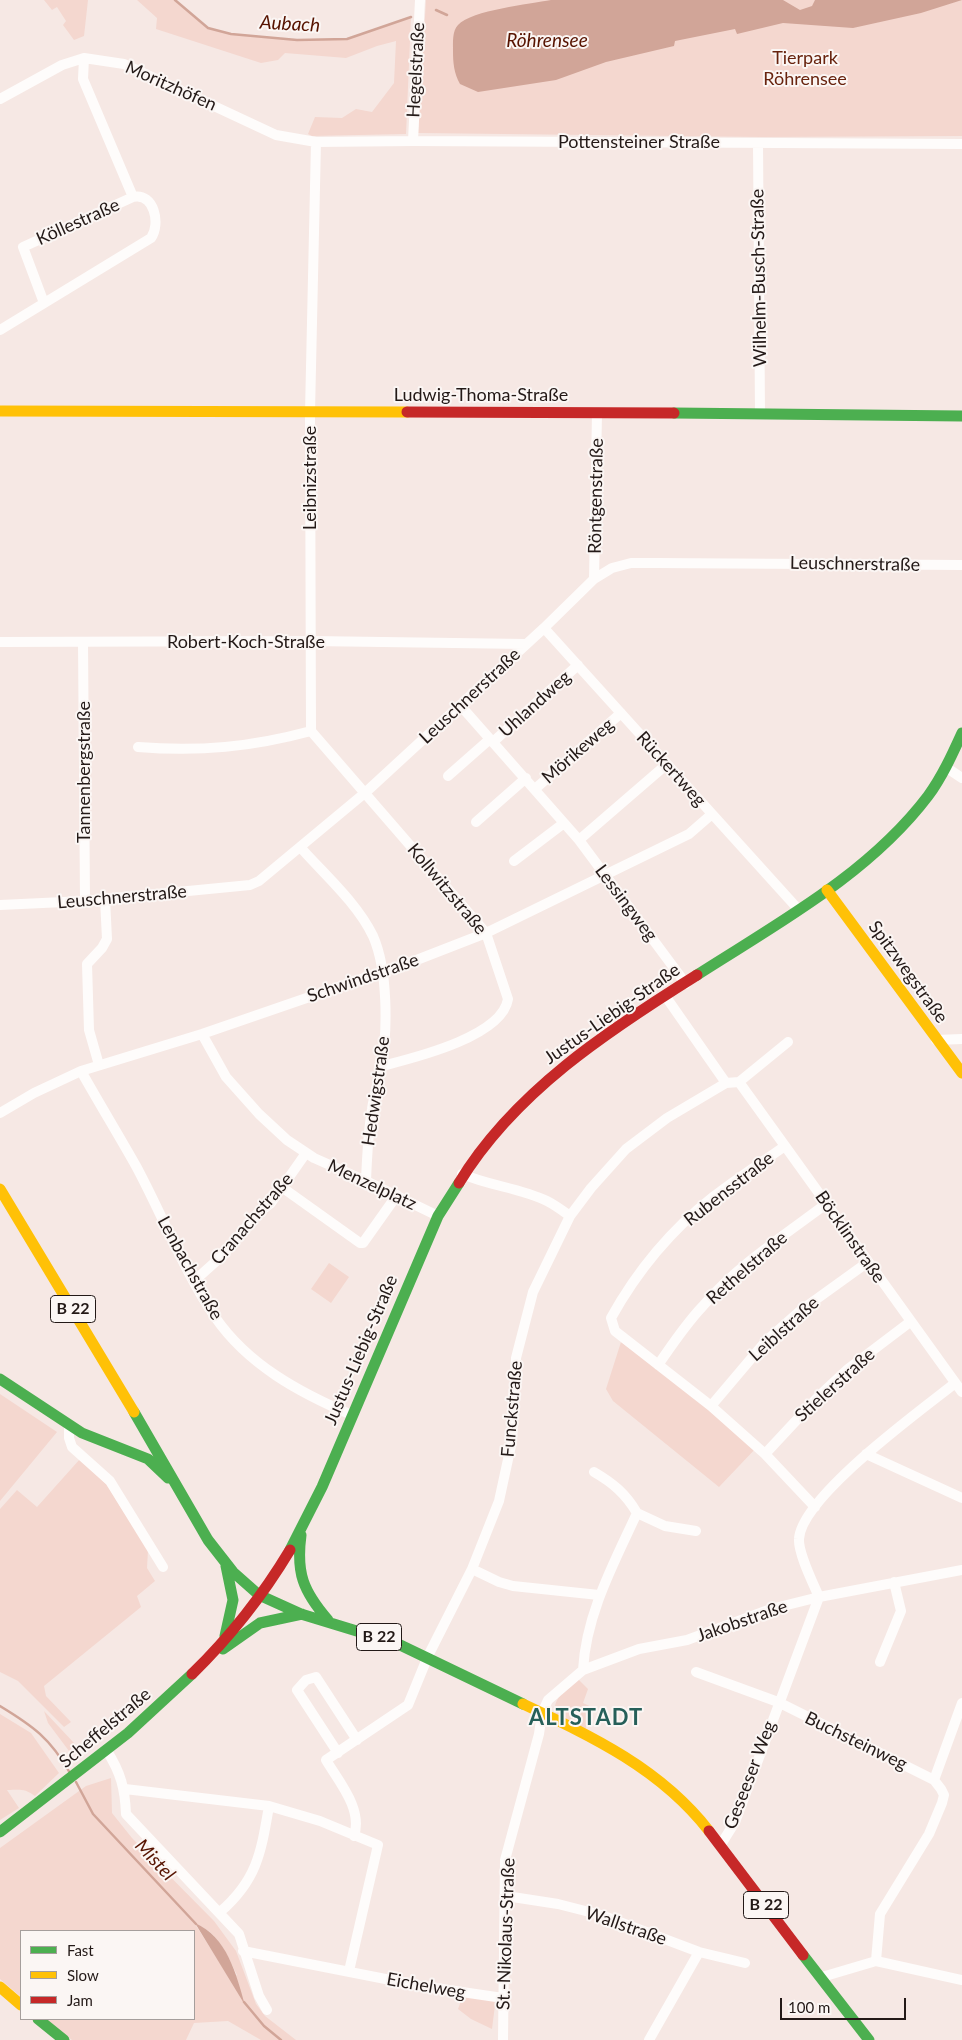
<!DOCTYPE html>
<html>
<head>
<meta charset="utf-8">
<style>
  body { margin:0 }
  #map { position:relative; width:962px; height:2040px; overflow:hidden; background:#f6e8e4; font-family:Lato,sans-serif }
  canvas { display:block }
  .legend { position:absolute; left:20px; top:1930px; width:175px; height:90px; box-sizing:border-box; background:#fbf6f4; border:1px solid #a59e9c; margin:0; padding:6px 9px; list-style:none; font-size:15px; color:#231917 }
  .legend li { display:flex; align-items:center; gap:10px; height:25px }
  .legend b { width:25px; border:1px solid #a59e9c }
  .scale { position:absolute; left:780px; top:1998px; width:126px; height:22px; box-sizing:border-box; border:2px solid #231917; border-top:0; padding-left:6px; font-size:15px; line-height:18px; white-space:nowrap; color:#231917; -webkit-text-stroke:4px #fbf6f4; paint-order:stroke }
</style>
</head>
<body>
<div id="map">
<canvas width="962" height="2040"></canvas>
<ul class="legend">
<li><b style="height:6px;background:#4caf50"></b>Fast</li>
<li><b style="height:6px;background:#ffc107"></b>Slow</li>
<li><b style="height:6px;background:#c62828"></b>Jam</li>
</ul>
<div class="scale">100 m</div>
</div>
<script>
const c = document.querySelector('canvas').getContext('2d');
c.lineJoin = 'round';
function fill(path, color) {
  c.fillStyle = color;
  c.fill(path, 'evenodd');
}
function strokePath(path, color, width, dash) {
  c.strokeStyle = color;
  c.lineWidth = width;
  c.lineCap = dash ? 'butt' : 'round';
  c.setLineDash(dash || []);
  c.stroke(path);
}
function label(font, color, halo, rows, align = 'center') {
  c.font = font + ' Lato,sans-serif';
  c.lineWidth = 4;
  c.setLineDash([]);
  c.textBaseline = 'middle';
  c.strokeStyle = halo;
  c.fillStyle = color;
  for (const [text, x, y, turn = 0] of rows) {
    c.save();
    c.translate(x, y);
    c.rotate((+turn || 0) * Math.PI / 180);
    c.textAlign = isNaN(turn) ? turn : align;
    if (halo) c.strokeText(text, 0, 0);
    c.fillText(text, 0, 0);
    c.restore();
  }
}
fill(new Path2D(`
  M44,0H88L84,36L74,40L63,25L66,21L57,7L52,10Z
  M137,0H175L208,28L231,34L297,40L347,39L411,17L406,134L312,136L308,134L315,117L342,118L356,109L372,112L394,83L396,41L377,46L346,58L285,53L278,60L261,63L156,29L157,18Z
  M426,0H962V136L762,137L418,133Z
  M329,1263L349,1277L331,1303L311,1289Z
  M621,1342L758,1446L719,1487L613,1401L606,1389Z
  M0,1394L57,1432L0,1501Z
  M80,1459L106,1484L148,1550L147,1568L155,1581L137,1596L141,1607L44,1686L46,1696L71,1722L64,1727L18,1681L0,1672V1509L17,1490L37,1507Z
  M578,1679L588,1689L583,1703L594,1708L585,1730L555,1715C552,1698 566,1690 578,1679Z
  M44,1711L75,1744L69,1751L48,1723Z
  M0,1714L31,1733L59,1773L35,1796C24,1788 20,1790 7,1790L19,1808L0,1820Z
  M111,1778L112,1813L132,1838L214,1921L236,1951L256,2004L265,2016L296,2040H261L228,2021L194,2023L186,2040H72L46,2019H194V1931H21V1997L0,1979V1848L86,1786ZM195,1924C218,1931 227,1955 237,1975L230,1979Z
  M464,1993L496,1997L492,2029L471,2019L458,2009Z`), '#f4d7cf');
fill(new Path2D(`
  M551,0H783L800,10L812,6L815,0H962L921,13L853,28L783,23L737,34L735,29L675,41L674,46L606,62L556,80L478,92L460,84C454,73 453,63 453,51C453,43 452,31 458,25C472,10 530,4 551,0Z
  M195,1923C227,1937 236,1973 245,2005Z`), '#d1a598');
strokePath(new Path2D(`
  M175,0L208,28L231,34L297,40L347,39L411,17
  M436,10L447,15
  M0,1706C33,1726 50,1738 70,1773
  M76,1782L93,1814L196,1924
  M244,2002L264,2026L281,2040`), '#d1a598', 2.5);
strokePath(new Path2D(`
  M84,58L83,79L133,197
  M0,99L62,65L84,58L124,64L276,135L316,142L413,141L962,144
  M413,141L420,0
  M316,142L310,412L311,731L486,933L508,999C502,1037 413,1058 382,1066
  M758,143L760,413
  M0,330L151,238C161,224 154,192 133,197L23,247L44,303
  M594,579L597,413
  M544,628L798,909
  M0,642L311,641L526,644
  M83,642L85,901
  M460,705L579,840L686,984
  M493,742L578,665
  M138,747C199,752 252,747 311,731
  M947,768L962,778
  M448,776L490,739
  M535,789L621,713
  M476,822L526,778
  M579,840L667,764
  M301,848C325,875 357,903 373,936C388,970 388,1031 381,1068C379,1081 374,1095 372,1109C368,1133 367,1156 366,1181
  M514,861L564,823
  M0,905L85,901L250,885L259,881L366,792L544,628L594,579L612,568L631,563H656L962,565
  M666,997L726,1083L739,1082L788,1042
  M202,1034L226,1077L259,1114L287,1140L314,1158L366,1181L438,1216
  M936,1040L962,1039
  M99,1065L89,1030L87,964L102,948L107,939L105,899
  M81,1071C99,1103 118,1134 136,1166C163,1216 183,1270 215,1317C248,1365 300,1393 352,1415
  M739,1082L962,1392
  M0,1113L34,1093L81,1071L202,1034L414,961L486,933L689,834L712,814
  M785,1146C761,1163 736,1179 713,1197C671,1230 637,1271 611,1318L615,1331L711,1406L765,1454L815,1507
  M462,1174C490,1186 520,1188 547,1201C555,1205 563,1211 570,1216
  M283,1188L360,1243H363L397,1195
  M194,1281L222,1256L257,1214L271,1203L306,1153
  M658,1365C672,1345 685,1325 702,1307C737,1266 783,1236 826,1204
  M711,1406L766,1341L800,1311L868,1262
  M69,1426V1438L72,1447L110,1481L163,1567
  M765,1454L819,1396L848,1369L910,1322
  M866,1454L962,1498
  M637,1513L665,1526L696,1531
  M472,1569L499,1582L513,1586L599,1595
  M880,1662L901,1611L894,1582
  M583,1670C586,1614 614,1563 637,1513C626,1494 613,1483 594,1472
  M696,1672L778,1702L934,1780L941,1789L944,1795L942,1803L929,1834L880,1914L876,1961
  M107,1751C121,1773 125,1789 126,1814L239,1934L259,1996L267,2010
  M338,1753L297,1690L306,1680L316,1677L357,1740
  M934,1780L962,1703
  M125,1789L269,1806L320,1821L378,1845L349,1971
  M354,1836C363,1809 339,1782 326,1760L408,1705L428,1656L472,1569L499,1501L512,1441L516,1358L533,1292L570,1216L591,1188L626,1149L667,1118L726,1083
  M720,1846L735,1822L819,1597C813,1583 798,1553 799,1539C801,1497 920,1411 954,1384
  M506,1896L558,1904L601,1915L699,1952L745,1963
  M220,1912C257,1880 261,1853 269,1806
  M243,1951L421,1986L503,1998
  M822,1977L876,1961L962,1980
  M503,2040L505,1860L539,1734L542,1713L548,1700L583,1670L639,1649L687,1640L771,1609L819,1597L962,1570
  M649,2040L699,1952`), '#fefcfb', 10);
strokePath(new Path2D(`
  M674,413L962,416
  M697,975C778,923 869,874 928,796C942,777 952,755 962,733
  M0,1379L82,1433L148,1459L168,1478
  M134,1412L208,1540L233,1572L259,1595L301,1614L396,1643L523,1704
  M301,1535C296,1573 303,1591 328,1620
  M290,1550L322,1487L438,1216L459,1183
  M225,1636L233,1600L226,1566
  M223,1649L260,1623L302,1614
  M0,1832L128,1733L192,1674
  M803,1955L869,2040
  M38,2019L64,2040`), '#4caf50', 11);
strokePath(new Path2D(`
  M0,411L407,412
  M827,890L962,1073
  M0,1189L134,1412
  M523,1704C593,1737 661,1769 709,1831
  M0,1987L21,2005`), '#ffc107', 11);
strokePath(new Path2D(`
  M407,412L674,413
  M459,1183C514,1092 609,1030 697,975
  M192,1674C230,1637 263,1595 290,1550
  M709,1831L803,1955`), '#c62828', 11);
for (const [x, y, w] of [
  [73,1309,45],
  [379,1637,45],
  [766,1905,45]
]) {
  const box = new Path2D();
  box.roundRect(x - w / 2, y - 13.5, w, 27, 4);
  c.fillStyle = '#fbf6f4';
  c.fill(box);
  strokePath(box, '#231917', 1);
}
label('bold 16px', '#231917', null, [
  ["B 22",73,1309],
  ["B 22",379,1637],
  ["B 22",766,1905]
]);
label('18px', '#68230e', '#fbf6f4', [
  ["Tierpark",805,58],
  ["Röhrensee",805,79]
]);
label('18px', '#231917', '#fbf6f4', [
  ["Hegelstraße",416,70,-87],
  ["Moritzhöfen",171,86,24],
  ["Pottensteiner Straße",639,142],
  ["Köllestraße",78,222,-24],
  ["Wilhelm-Busch-Straße",759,278,-91],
  ["Ludwig-Thoma-Straße",481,395],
  ["Leibnizstraße",310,478,-90],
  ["Röntgenstraße",596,496,-89],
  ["Leuschnerstraße",855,564,1],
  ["Robert-Koch-Straße",246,642],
  ["Leuschnerstraße",470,696,-43],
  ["Uhlandweg",535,704,-42],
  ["Mörikeweg",578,751,-41],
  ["Rückertweg",671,769,48],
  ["Tannenbergstraße",84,772,-90],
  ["Kollwitzstraße",447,889,50],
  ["Leuschnerstraße",122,897,-5],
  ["Lessingweg",626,903,53],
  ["Spitzwegstraße",908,972,54],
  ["Schwindstraße",363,978,-19],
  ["Justus-Liebig-Straße",612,1014,-35],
  ["Hedwigstraße",376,1091,-82],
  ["Menzelplatz",372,1185,25],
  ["Rubensstraße",729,1189,-38],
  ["Cranachstraße",252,1219,-49],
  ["Böcklinstraße",850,1237,55],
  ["Lenbachstraße",190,1268,61],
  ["Rethelstraße",747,1268,-41],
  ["Leiblstraße",784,1329,-42],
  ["Justus-Liebig-Straße",361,1350,-67],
  ["Stielerstraße",835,1385,-42],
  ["Funckstraße",512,1409,-85],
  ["Jakobstraße",742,1621,-19],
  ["Scheffelstraße",105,1728,-40],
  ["Buchsteinweg",856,1741,26],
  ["Geseeser Weg",750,1775,-69],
  ["Wallstraße",626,1926,19],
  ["St.-Nikolaus-Straße",506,1934,-88],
  ["Eichelweg",426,1986,10]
]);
label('italic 19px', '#571300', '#fbf6f4', [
  ["Aubach",290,24,3],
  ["Röhrensee",547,41],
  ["Mistel",155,1860,47]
]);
c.letterSpacing = '1px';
label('bold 22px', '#265f59', '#fbf6f4', [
  ["ALTSTADT",586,1718]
]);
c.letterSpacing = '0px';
</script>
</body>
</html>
